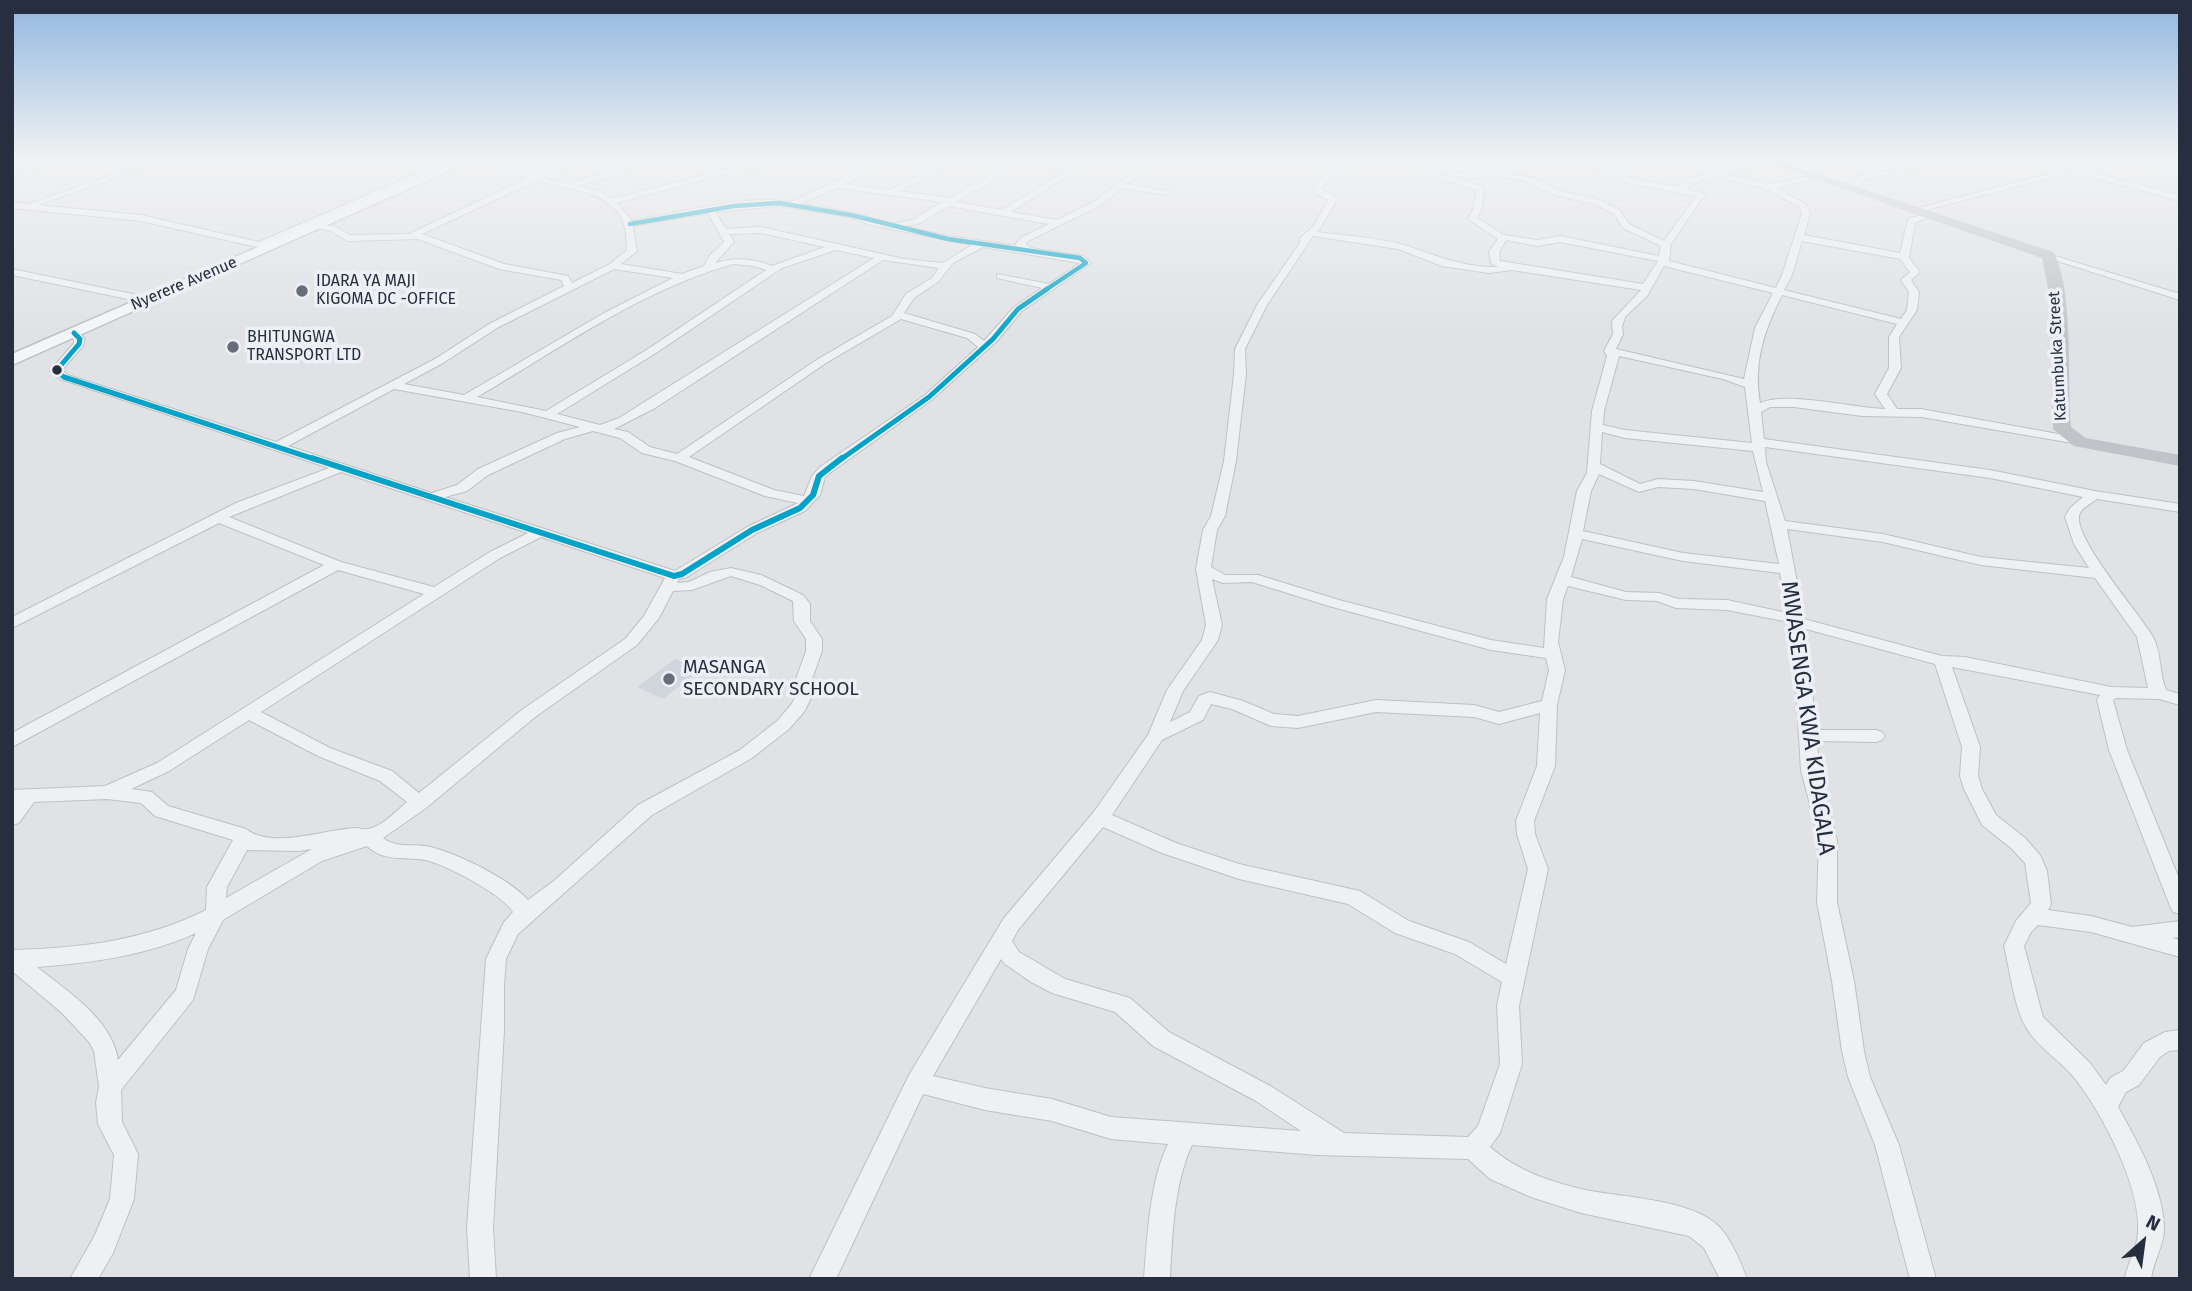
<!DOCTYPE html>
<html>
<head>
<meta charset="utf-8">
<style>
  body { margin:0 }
  #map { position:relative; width:2192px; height:1291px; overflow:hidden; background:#e0e2e5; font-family:"Fira Sans",sans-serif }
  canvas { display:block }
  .frame { position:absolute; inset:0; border:14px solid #262e3f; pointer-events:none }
  .north { position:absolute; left:2108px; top:1207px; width:70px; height:70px; -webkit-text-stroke:5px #edf0f6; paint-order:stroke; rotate:28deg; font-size:19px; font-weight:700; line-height:28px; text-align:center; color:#262e3f }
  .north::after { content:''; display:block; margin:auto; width:24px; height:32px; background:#262e3f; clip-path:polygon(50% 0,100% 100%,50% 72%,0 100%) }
</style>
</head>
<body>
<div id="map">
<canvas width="2192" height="1291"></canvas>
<div class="frame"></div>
<div class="north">N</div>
</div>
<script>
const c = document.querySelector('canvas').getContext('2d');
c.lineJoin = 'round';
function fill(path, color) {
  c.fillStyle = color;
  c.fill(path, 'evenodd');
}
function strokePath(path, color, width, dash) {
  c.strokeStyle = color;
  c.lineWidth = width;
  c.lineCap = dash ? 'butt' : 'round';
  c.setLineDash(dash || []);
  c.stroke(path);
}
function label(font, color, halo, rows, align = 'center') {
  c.font = font + ' "Fira Sans",sans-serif';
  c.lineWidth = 7;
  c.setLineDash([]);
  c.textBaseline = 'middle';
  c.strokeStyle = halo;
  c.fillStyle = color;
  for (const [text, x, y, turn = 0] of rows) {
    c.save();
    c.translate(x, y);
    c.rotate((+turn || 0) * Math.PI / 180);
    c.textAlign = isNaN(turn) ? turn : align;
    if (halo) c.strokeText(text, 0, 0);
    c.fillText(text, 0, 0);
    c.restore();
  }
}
fill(new Path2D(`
  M675,659L700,670L663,699L637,687Z`), '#d1d5dc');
const minor = new Path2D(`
  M71,158H83L12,176V171Z
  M160,158H170L38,205L141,215L259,242L452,158H463L535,175L580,158H590L543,178L569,184L646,158H656L604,179L578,186L602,192L612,199L731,168L668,160L664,158L734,164L731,168C748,166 776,157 791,158L771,167L730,173L617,203L632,221C680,213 743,194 791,202L870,165L847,158L877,162L885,158H894L846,184L890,190L952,158H961L900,191L950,198L1008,164L1010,161L1004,158H1019L1071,167L1086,158H1095L1011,212L1057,220L1095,201L1151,158H1159L1127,184L1171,192L1167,195L1122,188L1101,205L1028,241L1026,244L1031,248L1083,256L1091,263L1022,311L997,341L933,399L830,473L825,477L820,495L805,511L757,533L687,577L679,579L677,583L689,582L710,572L731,568L761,575L803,595L810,604V621L822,639V651L812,679V696L804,712L789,729L752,758L652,815L518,934L506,959L504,985V1030L493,1228L496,1279H470L467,1228L486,959L504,922L513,912C503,895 450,867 429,861C407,855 386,864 367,846L322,861L223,920L208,949L193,1000L121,1090L122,1122L138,1154L134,1199L113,1253L98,1279H70L95,1235L110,1199L114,1155L98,1124L96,1103L99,1086L94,1051L89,1042L62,1013L12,971V950C80,948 145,941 206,910L207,887L233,840L155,816L141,803L107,799L34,802L19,823L12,825V790L105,786L157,763L424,594L338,570L12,747V733L324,565L219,523L12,628V617L236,503L329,468L60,379L50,371L74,343V340L69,333L78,331L85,339L83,346L62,370L68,375L276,442L435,359L489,324L564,286L561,280L499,269L418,239L348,241L329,230L314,228V224L269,244L275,247L270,250L141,221L12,208V202L29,204ZM458,161L527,178L409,234L350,235L334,226L314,224ZM1017,162L1065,171L1002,210L956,202L1014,168ZM536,181C564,188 605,190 621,217C627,227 626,240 627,250L610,264L572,283L568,276L504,264L422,234ZM838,188L942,202L913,220L893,224L851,212L800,204ZM779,206L849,217L871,225L972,245L943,263L904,259L761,227L726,229L715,212ZM949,206L1049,224L1022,237L1015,244L1017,246L948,236L902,226L918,224ZM708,213L724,242L710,255L704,266L682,274L621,264L637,251L633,226ZM761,233L825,247L772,266C752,258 735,257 715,263L734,242L729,234ZM983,247L1080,263L1049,284L997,274V278L1042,288L1014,307L984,341L975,334L904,313L914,298L938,282L953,263ZM836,250L874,258L619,418L600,425L557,414L656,353L782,268ZM883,260L939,268L932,278L906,294L892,316L818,359L677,454L650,447L628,432L614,429L655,408ZM733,264L754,266L766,270L648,349L546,411L477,397C559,349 641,290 733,264ZM614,269L673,278L604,313L464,395L404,384L443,363L497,328ZM901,319L967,338L978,347L925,395L820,467L812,476L804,496L774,490L689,457L826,363ZM394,389L522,412L580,427L557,433L478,469L457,485L432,493L288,446ZM593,431L620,438L642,453L675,461L765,496L798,503L747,527L675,571L445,497L467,491L488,475L565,439ZM341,472L528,533L490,552L434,587L341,562L229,517ZM541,537L665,578L644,616L625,639L523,709L419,793L392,771L330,748L261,712L500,558ZM731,576L760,585L793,601L794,621L806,639V651L796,679V696L791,705L777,721L740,750L638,805L555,880L528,900C508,878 460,855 431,847C414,843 397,849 383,838L426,808L535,717L637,645L659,618L673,591L692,590ZM249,720L318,756L380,781L407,802C396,811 381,828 367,829C363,830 360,828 356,828C324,829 273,850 246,829L168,806L152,792L131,789L169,771ZM312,849L226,898L227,887L247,850L299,851ZM196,933L188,949L176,990L118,1060C112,1019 67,991 37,967C91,963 145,956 196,933Z
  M1375,158H1385L1333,177L1321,188L1337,199L1318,232C1346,236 1377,237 1404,245C1435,255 1464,268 1498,267L1491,263L1489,252L1498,239L1468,219L1474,207L1477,190L1419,173L1401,158H1409L1425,170L1451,177L1454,173L1511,174L1533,178L1560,191L1600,200L1620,210L1629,224L1664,241L1696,196L1627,183L1614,175L1563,158H1574L1620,171L1632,179L1678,187L1688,179L1709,174L1673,161L1640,160L1636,158H1677L1718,171L1768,158L1762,165L1726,174L1770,184L1819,174V178L1776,188L1807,205L1810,213L1804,235L1900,253L1908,219L1931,212V216L1915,223L1909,258L1920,272L1911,280L1919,292L1917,310L1899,337L1901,368L1887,394L1897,409H1921L2080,438L2086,442L2084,445L1921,417L1862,416L1794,407H1770L1761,412L1764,439L1990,470L2095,491L2180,504V512L2097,499C2092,503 2083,507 2080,513C2069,534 2141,615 2153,637C2162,654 2159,673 2166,690L2180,694V705L2159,699L2116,698L2113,700L2127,750L2180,881V914L2173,912L2170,906L2109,750L2097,700L2100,695L1952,667L1980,747L1978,776L1982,789L1996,815L2025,838L2040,855L2047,871L2051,904L2048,910L2091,916L2132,927L2180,921V937L2172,938L2180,940V957L2091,932L2038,925L2031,932L2024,946L2043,1017L2090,1063L2106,1085L2110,1078L2123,1071L2144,1043L2165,1032L2180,1030V1050L2169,1051L2160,1057L2139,1085L2126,1092L2118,1107C2138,1143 2164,1189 2164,1231C2163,1247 2153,1262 2151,1279H2125C2127,1263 2138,1248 2138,1232C2141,1186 2101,1110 2072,1075C2058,1059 2038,1047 2027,1029C2014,1008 2010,970 2004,946L2016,921L2031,903L2025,863L2011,848L1982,825L1964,789L1960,776L1962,747L1935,664L1806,629L1816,730H1876L1882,732L1885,736L1882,740L1876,742L1817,741L1819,770L1837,840V902L1854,981L1864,1051L1870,1077L1899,1145L1936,1279H1910L1875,1145L1848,1077L1842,1051L1832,981L1817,902L1819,840L1801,770L1794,652L1789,622L1727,610L1676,608L1657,601L1626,600L1568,586L1563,599L1558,642L1565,670L1557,705L1555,766L1534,821L1535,834L1548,869L1519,1006L1522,1064L1500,1133L1490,1147C1516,1170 1548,1181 1581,1189C1619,1198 1698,1198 1723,1231C1733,1244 1741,1263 1747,1279H1720L1704,1248L1689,1236L1581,1213L1531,1197L1490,1179L1468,1159L1317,1155L1192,1145C1174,1183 1172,1237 1170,1279H1144C1147,1238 1150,1180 1168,1144L1111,1139L1052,1121L985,1110L923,1094L836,1279H809L909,1075L1004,918L1093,813L1148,735L1167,690L1202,640L1206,625L1196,569L1203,530L1211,516L1224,461L1234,374L1235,349L1257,305L1300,243V238L1314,226L1328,200L1316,194L1314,186L1327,173ZM1455,177L1511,178L1527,182L1554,195L1594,204L1614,214L1623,228L1661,246L1659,256L1560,236L1537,240L1504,235L1477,218L1482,207L1484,187ZM1717,177L1764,188L1799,206L1802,213L1782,275L1776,288L1669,261L1671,244L1705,194L1686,189L1694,183ZM1313,236L1398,249L1442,266L1489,273L1512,270L1641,290L1612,321L1613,334L1604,351L1607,356L1592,411L1587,473L1577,491L1564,557L1547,599L1544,648L1491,640L1339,600L1258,575H1225L1211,567L1217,530L1225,516L1236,461L1246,374L1245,349L1267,305ZM1506,240L1537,246L1560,242L1658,261L1643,284L1500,261L1499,252ZM1802,241L1900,259L1910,272L1901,280L1909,292L1907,310L1901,319L1784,290L1792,275ZM1664,266L1773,293L1755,328L1744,379L1616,349L1623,334L1622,327L1625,317L1647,296ZM1782,295L1897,324L1889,337V368L1875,394L1885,409C1852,408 1788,391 1760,403C1753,364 1764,330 1782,295ZM1619,356L1723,379L1745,387L1752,443L1625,430L1603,425L1604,411ZM1602,432L1625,438L1753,451L1763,492L1694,481L1658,479L1640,484L1600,464ZM1765,447L1990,478L2083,497L2070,508L2065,517L2074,544L2089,568L1981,557L1883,534L1785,521L1766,462ZM1599,474L1639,492L1658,487L1694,489L1765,501L1779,564L1683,553L1583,531L1591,491ZM1787,529L1883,542L1981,565L2095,578L2137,637L2148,688L2111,687L1965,657L1942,656L1804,619ZM1582,539L1683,561L1780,573L1787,613L1727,600L1678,599L1659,593L1626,592L1571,577ZM1212,579L1223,583L1252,582L1329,606L1491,650L1546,658L1549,670L1542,701L1499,712L1474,705L1376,700L1298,716L1274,714L1243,701L1210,692L1199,696L1190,712L1170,722L1183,691L1218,640L1222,625ZM1211,704L1232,709L1271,726L1298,728L1376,712L1474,717L1499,724L1540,713L1537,766L1516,821L1517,834L1528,869L1506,964L1469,942L1409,921L1360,891L1239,864L1176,843L1112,815L1162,740L1203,720ZM1103,827L1162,853L1239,879L1348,904L1395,933L1455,954L1502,982L1497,1006L1500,1064L1478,1126L1468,1137L1344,1133L1272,1087L1169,1032L1130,998L1065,979L1019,952L1012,941L1018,930ZM1001,959L1005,964L1031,982L1052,993L1115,1012L1153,1046L1256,1101L1301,1131L1111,1117L1052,1099L985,1088L933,1076Z
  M1807,158H1820L1783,167L1779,165Z
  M1948,158H1961L1863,180L1855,190L1848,188L1857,176Z
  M2126,158H2140L2133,161L2180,173V178L2122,163L2083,170L2180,195V201L2072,172L1915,213L1911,210L2067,169Z
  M2045,253L2180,294V300L2045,257Z
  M12,269L147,297L152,300L147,303L12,275Z`);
const primary = new Path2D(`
  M463,158H478L12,365V354Z`);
strokePath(minor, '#bec0c3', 2);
strokePath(primary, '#bcbfc3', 3);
fill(minor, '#eff0f2');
fill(new Path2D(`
  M1754,158H1770L2053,252C2074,286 2067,383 2071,427L2086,438L2180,455V466L2074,446L2053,429L2050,298L2042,258Z`), '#c1c3c8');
fill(primary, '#f4f5f6');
strokePath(new Path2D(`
  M630,224L734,206L779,203L851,215L948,239L1080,258L1086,263L1044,291`), '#02a3c7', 4.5);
strokePath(new Path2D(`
  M74,333L80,339L79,344L56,371L64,377L317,460
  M840,460L929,397L993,339L1018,309L1047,289`), '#02a3c7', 5);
strokePath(new Path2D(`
  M312,458L674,576L682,574L752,530L800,508L813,495L819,476L842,458`), '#02a3c7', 6);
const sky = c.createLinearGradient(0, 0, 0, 338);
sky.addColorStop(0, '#90b7df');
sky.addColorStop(0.47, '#f1f2f3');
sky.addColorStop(1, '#f1f2f300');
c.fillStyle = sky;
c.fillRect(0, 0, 2192, 338);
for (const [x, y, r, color] of [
  [302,291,7,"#676d79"],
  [233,347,7,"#676d79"],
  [57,370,6,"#262e3f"],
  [669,679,7,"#676d79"]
]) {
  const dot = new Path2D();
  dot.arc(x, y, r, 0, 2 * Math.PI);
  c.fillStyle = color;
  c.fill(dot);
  strokePath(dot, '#edf0f6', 2.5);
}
label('16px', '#262e3f', '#edf0f6', [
  ["IDARA YA MAJI",316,282],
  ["KIGOMA DC -OFFICE",316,300],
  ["BHITUNGWA",247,338],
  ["TRANSPORT LTD",247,356]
], 'left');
label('16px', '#262e3f', '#edf0f6', [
  ["Nyerere Avenue",184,284,-23],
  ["Katumbuka Street",2058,356,-93]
]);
label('19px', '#262e3f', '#edf0f6', [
  ["MASANGA",683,668],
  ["SECONDARY SCHOOL",683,690]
], 'left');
label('23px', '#262e3f', '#edf0f6', [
  ["MWASENGA KWA KIDAGALA",1807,718,82]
]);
</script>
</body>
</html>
